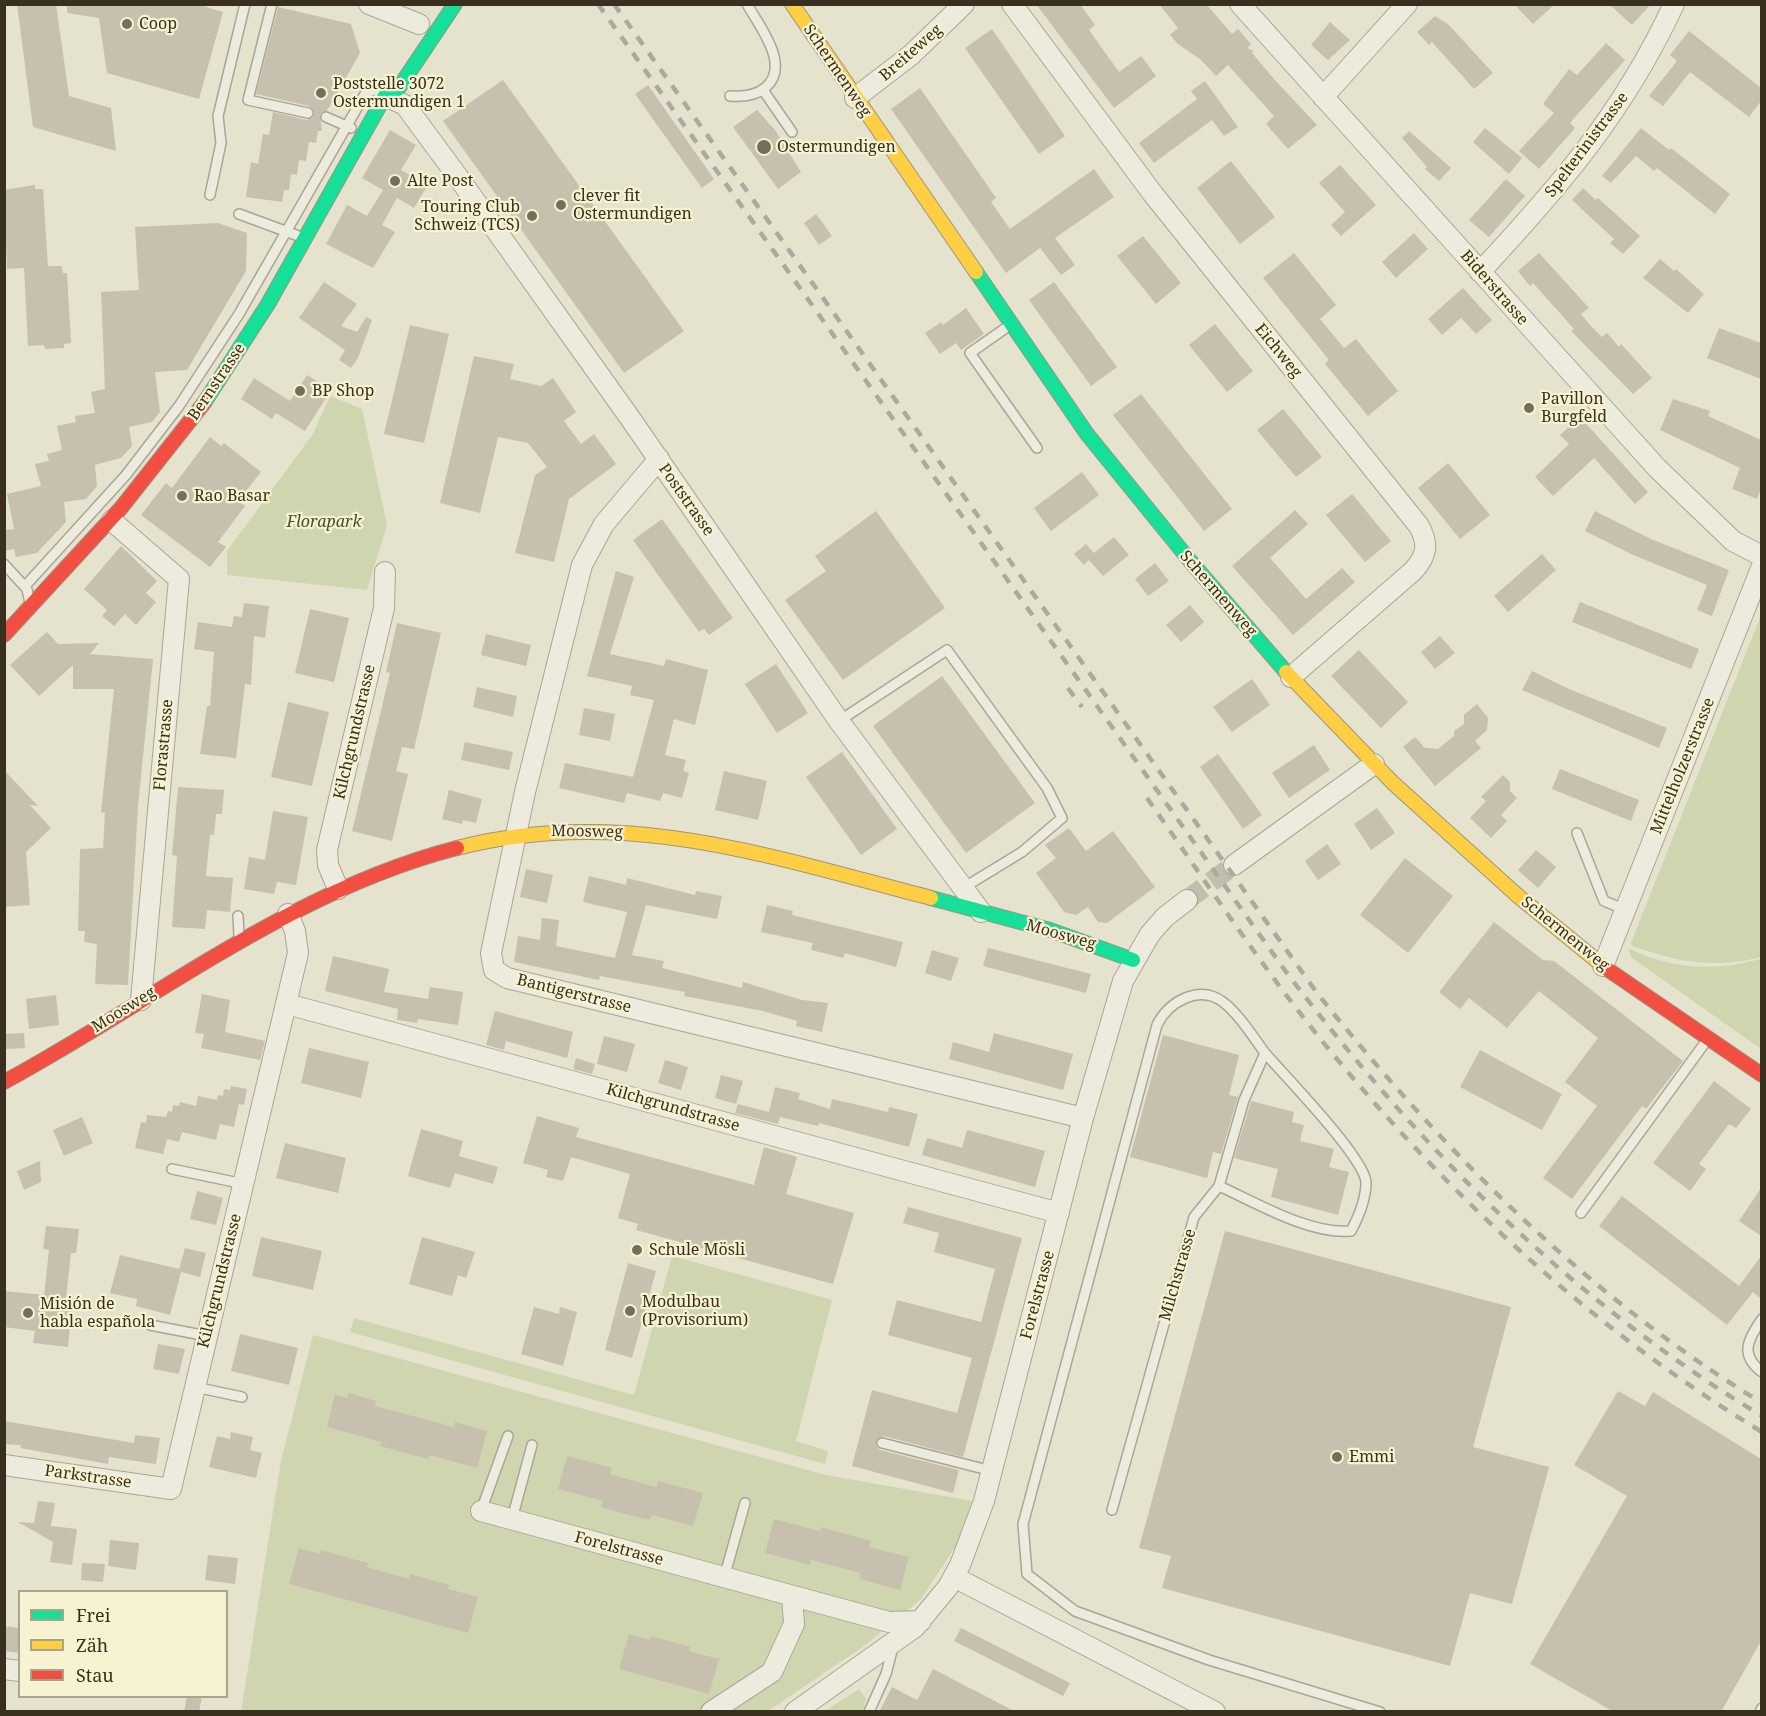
<!DOCTYPE html>
<html>
<head>
<meta charset="utf-8">
<style>
  body { margin:0 }
  #map { position:relative; width:1766px; height:1716px; overflow:hidden; background:#e5e2cd; font-family:"Noto Serif",serif }
  canvas { display:block }
  .frame { position:absolute; inset:0; border:6px solid #392f1e; pointer-events:none }
  .legend { position:absolute; left:18px; top:1590px; width:210px; height:108px; box-sizing:border-box; background:#f6f2d2; border:2px solid #aaa48a; margin:0; padding:8px 10px; list-style:none; font-size:18px; color:#392f1e }
  .legend li { display:flex; align-items:center; gap:12px; height:30px }
  .legend b { width:30px; border:2px solid #aaa48a }
</style>
</head>
<body>
<div id="map">
<canvas width="1766" height="1716"></canvas>
<div class="frame"></div>
<ul class="legend">
<li><b style="height:8px;background:#16e098"></b>Frei</li>
<li><b style="height:8px;background:#ffcf43"></b>Zäh</li>
<li><b style="height:8px;background:#f24e42"></b>Stau</li>
</ul>
</div>
<script>
const c = document.querySelector('canvas').getContext('2d');
c.lineJoin = 'round';
function fill(path, color) {
  c.fillStyle = color;
  c.fill(path, 'evenodd');
}
function strokePath(path, color, width, dash) {
  c.strokeStyle = color;
  c.lineWidth = width;
  c.lineCap = dash ? 'butt' : 'round';
  c.setLineDash(dash || []);
  c.stroke(path);
}
function label(font, color, halo, rows, align = 'center') {
  c.font = font + ' "Noto Serif",serif';
  c.lineWidth = 4.5;
  c.setLineDash([]);
  c.textBaseline = 'middle';
  c.strokeStyle = halo;
  c.fillStyle = color;
  for (const [text, x, y, turn = 0] of rows) {
    c.save();
    c.translate(x, y);
    c.rotate((+turn || 0) * Math.PI / 180);
    c.textAlign = isNaN(turn) ? turn : align;
    if (halo) c.strokeText(text, 0, 0);
    c.fillText(text, 0, 0);
    c.restore();
  }
}
fill(new Path2D(`
  M330,396L362,409L387,525L367,590L227,575V551L313,434Z
  M1761,615V957C1712,969 1679,962 1632,946L1631,943Z
  M1628,948C1671,970 1716,971 1761,959V1049L1631,957Z
  M672,1256L832,1300L796,1441L828,1451L825,1464L350,1332L354,1318L634,1395Z
  M313,1335L826,1475L972,1501L957,1544L921,1599L864,1646L768,1711L241,1712L281,1461Z
  M859,1689L866,1699L863,1711H825Z`), '#cfd6af');
fill(new Path2D(`
  M17,4H56L69,96L111,108L116,151L33,127Z
  M67,4H197L223,12L199,99L107,73L99,18L67,13Z
  M1036,4H1080L1095,25L1089,30L1119,72L1141,56L1156,76L1114,108Z
  M1159,4H1206L1232,34L1238,29L1251,44L1247,48L1254,51L1252,53L1274,79L1317,125L1288,149L1266,124L1274,116L1228,65L1216,76L1201,60L1178,44L1170,35L1178,28Z
  M1514,4H1555L1533,24Z
  M1609,4H1651L1632,25Z
  M278,7L351,24L360,53L327,111L320,114L322,131H318L316,143L309,142L306,161L299,160L297,175L291,174L289,190H284L282,202L246,197L251,162L258,164L263,134L269,135L273,112L307,120L315,114L309,106L256,94Z
  M1435,16L1448,24L1493,73L1474,89L1432,42L1429,45L1417,32Z
  M1330,22L1350,40L1328,60L1311,45Z
  M992,29L1065,136L1039,154L965,48Z
  M1689,31L1761,88V101L1749,117L1690,72L1663,106L1649,96L1677,61L1670,55Z
  M1606,43L1625,60L1570,123L1575,128L1539,169L1519,151L1554,113L1543,104L1569,69L1577,75Z
  M503,80L684,331L624,373L443,121Z
  M1205,81L1238,127L1224,136L1212,120L1154,163L1139,143L1197,99L1191,91Z
  M648,85L714,179L702,188L635,94Z
  M920,88L996,198L991,202L1010,229L1094,169L1114,197L1055,238L1075,265L1061,275L1040,248L1006,273L891,109Z
  M757,110L775,130L801,172L778,189L733,127Z
  M1485,128L1522,158L1509,174L1473,142Z
  M1641,128L1669,150L1671,148L1730,194L1715,214L1657,168L1654,171L1636,156L1611,183L1602,176Z
  M390,130L416,145L401,170L428,185L414,208L397,198L382,225L395,232L373,268L326,244L347,205L367,216L383,190L362,178Z
  M1409,131L1451,168L1439,181L1425,169L1427,167L1402,138Z
  M1231,161L1275,217L1240,244L1197,188Z
  M1340,165L1376,205L1341,236L1331,225L1345,212L1319,183Z
  M1506,179L1525,196L1489,237L1469,220Z
  M35,185V189H43L48,266H62L63,273H67L71,343L64,344V348L45,349L44,345L28,346L24,268L7,269L4,190Z
  M1583,188L1596,200L1598,198L1640,236L1623,254L1610,243L1614,239L1572,200Z
  M816,214L832,236L819,245L804,223Z
  M218,223L247,233L246,271L187,370L155,372L160,412L152,422L129,427L132,446L121,458L95,465L97,486L86,499L64,502L66,522L37,553L16,557L14,549L4,551V530L14,529L7,494L41,486L35,464L49,461L47,454L62,450L57,426L76,422L75,416L95,413L91,392L105,389L101,292L139,290L135,227Z
  M1414,233L1428,249L1396,278L1382,262Z
  M1143,236L1181,283L1156,304L1117,256Z
  M1294,253L1336,305L1320,319L1344,348L1356,339L1398,391L1368,416L1325,364L1329,360L1263,278Z
  M1539,253L1589,308L1581,314L1591,326L1602,337L1607,333L1619,347L1621,344L1652,378L1633,394L1571,331L1574,329L1533,283L1530,286L1518,271Z
  M1660,259L1674,271L1676,269L1704,294L1688,313L1643,278Z
  M324,282L357,304L341,326L357,332L366,317L372,320L358,358L351,368L339,360L345,350L299,318Z
  M1054,282L1117,367L1091,386L1029,300Z
  M1463,288L1492,320L1476,334L1461,318L1442,335L1428,319Z
  M966,308L984,334L961,350L956,343L940,354L925,333L941,322L943,325Z
  M1215,324L1253,371L1227,392L1189,345Z
  M410,325L449,334L424,443L384,434Z
  M1719,328L1761,343V379L1707,358Z
  M474,356L514,364L510,379L541,386L553,378L576,412L564,421L581,444L594,434L616,464L569,499L554,562L515,553L535,475L547,467L528,443L498,437L480,513L440,503Z
  M307,375L331,390L305,431L276,413L272,419L241,399L254,378L290,401Z
  M1141,394L1232,509L1204,531L1113,415Z
  M1673,399L1710,411L1708,416L1761,440V488L1757,499L1732,489L1740,468L1660,430Z
  M1283,409L1322,457L1296,477L1257,430Z
  M1580,417L1648,492L1635,504L1594,458L1553,496L1535,477L1569,444L1560,435Z
  M210,437L221,446L224,443L261,472L238,501L245,506L218,542L226,547L210,567L141,515L166,483L172,488Z
  M1448,463L1490,515L1460,539L1418,488Z
  M1082,472L1099,495L1051,531L1034,508Z
  M1352,494L1391,541L1365,562L1326,515Z
  M1295,510L1308,524L1270,558L1306,599L1342,568L1355,582L1293,635L1232,566Z
  M876,511L945,608L843,680L785,600L826,571L815,556Z
  M1595,511L1651,539L1729,570L1712,616L1697,610L1707,585L1633,555L1585,531Z
  M662,519L733,618L709,635L704,629L699,632L633,540Z
  M1114,537L1129,555L1103,576L1089,560L1084,565L1074,554L1086,544L1094,553Z
  M121,546L157,581L146,593L156,602L136,625L125,614L114,626L102,616L107,610L84,589Z
  M1542,554L1556,570L1508,612L1494,596Z
  M1155,563L1169,581L1148,596L1135,579Z
  M616,571L634,577L610,654L664,666L666,659L708,670L695,725L674,719L665,755L686,760L683,771L689,773L682,798L663,793L660,801L627,793L624,803L559,788L565,763L633,777L654,700L630,695L632,686L587,676Z
  M1580,602L1699,649L1691,669L1572,622Z
  M244,603L269,606L265,638L254,636L251,685L245,684L236,758L200,754L207,706H210L214,652L194,649L198,622L232,627L234,616L242,617Z
  M1190,605L1204,622L1181,642L1166,625Z
  M310,609L349,618L334,682L295,673Z
  M397,623L441,633L414,749L402,747L396,771L408,774L392,841L352,831L390,673L386,672Z
  M47,632L58,644L99,643L90,654L153,659L138,806L128,985L95,984L97,944L84,942L85,931H78L80,849L103,848L105,813L101,812L114,689H73V665L39,696L10,665Z
  M486,634L531,645L526,666L481,655Z
  M1440,636L1455,653L1435,669L1421,652Z
  M1359,650L1408,702L1381,728L1331,676Z
  M776,664L808,713L777,733L745,684Z
  M1532,671L1569,689L1667,728L1659,748L1522,690Z
  M942,676L1035,803L966,853L873,726Z
  M1252,679L1270,705L1232,732L1213,707Z
  M477,687L517,696L513,717L473,707Z
  M288,702L329,712L312,786L271,777Z
  M1477,704L1488,718L1487,730L1475,741L1481,748L1435,786L1403,747L1415,737L1425,748L1438,749L1454,736V731L1464,724V715Z
  M584,708L615,714L610,741L579,735Z
  M465,742L513,752L509,770L461,760Z
  M1314,745L1330,770L1289,798L1272,773Z
  M842,752L897,829L861,855L806,777Z
  M1218,754L1262,815L1243,829L1200,767Z
  M1560,769L1639,800L1631,821L1552,789Z
  M4,770L38,806L30,805L51,828L26,852L30,905L4,907Z
  M724,771L767,781L758,820L715,810Z
  M1503,775L1510,782V791L1517,798L1501,815L1507,821L1491,838L1470,818L1486,801L1481,797Z
  M178,787L224,790L222,814H216L214,835H210L206,876L233,878L230,912L207,910L205,929L172,927L177,856L172,855Z
  M449,790L482,799L476,823L463,820L462,824L442,819Z
  M1377,808L1395,833L1371,850L1354,824Z
  M273,811L308,817L296,885L277,882L274,894L244,889L249,857L265,860Z
  M1069,828L1086,851L1113,831L1155,887L1107,923L1098,922L1088,907L1076,915L1064,912L1036,873L1056,858L1045,845Z
  M1327,844L1341,864L1318,880L1305,861Z
  M1536,850L1556,867L1538,888L1518,870Z
  M1405,858L1453,896L1408,953L1360,915Z
  M526,869L553,875L547,903L520,897Z
  M589,876L626,885L627,878L695,895L696,891L722,896L717,919L646,905L632,955L664,961L662,968L742,988L743,982L802,1000L828,1003L822,1032L796,1026L797,1021L763,1011L684,996L685,992L600,976L599,980L514,962L518,936L540,940L542,918L559,920L556,946L615,958L627,912L583,902Z
  M767,905L793,911L792,915L903,942L896,967L845,953L843,958L811,950L813,943L761,932Z
  M1494,922L1543,960L1554,961L1683,1061L1646,1109L1642,1106L1572,1199L1543,1178L1597,1106L1565,1082L1598,1038L1539,991L1507,1028L1469,998L1460,1009L1439,992Z
  M988,948L1091,974L1086,993L983,966Z
  M932,950L959,958L951,981L925,973Z
  M333,956L389,969L384,992L428,999L430,987L463,992L458,1025L418,1019L417,1023L397,1020L398,1009L325,991Z
  M202,994L230,1000L225,1032L265,1041L260,1060L201,1048L204,1034L195,1033Z
  M56,995L59,1025L29,1029L26,999Z
  M495,1011L573,1032L567,1058L506,1041L504,1050L486,1045Z
  M24,1033L25,1048L6,1049L5,1034Z
  M994,1033L1073,1054L1063,1090L949,1059L953,1042L989,1052Z
  M1163,1035L1239,1055L1229,1095L1238,1097L1221,1154L1213,1152L1207,1178L1130,1157Z
  M604,1036L635,1044L627,1072L597,1064Z
  M309,1048L369,1062L361,1098L301,1083Z
  M1480,1050L1562,1094L1542,1130L1460,1087Z
  M576,1058L595,1064L592,1074L573,1069Z
  M665,1060L688,1067L681,1090L658,1083Z
  M721,1075L743,1081L736,1104L715,1098Z
  M1714,1081L1751,1109L1736,1128L1729,1124L1699,1164L1706,1169L1690,1191L1653,1163Z
  M231,1086L247,1089L244,1105L239,1104L234,1127L220,1124L216,1140L182,1132L179,1142L167,1139L163,1154L135,1148L141,1122L146,1123L147,1115L166,1117L168,1111L172,1112L173,1105L179,1106L180,1102L196,1106L198,1096L217,1100L218,1095L223,1096L224,1089L230,1090Z
  M775,1087L800,1093L798,1099L830,1109L832,1099L888,1112L889,1107L918,1114L909,1147L819,1123L818,1126L780,1117L778,1124L735,1113L738,1104L769,1112Z
  M1251,1101L1294,1112L1292,1122L1304,1125L1300,1141L1334,1149L1329,1167L1349,1172L1338,1215L1271,1197L1278,1169L1234,1158Z
  M537,1116L579,1128L576,1137L754,1185L764,1147L797,1157L786,1194L854,1213L833,1284L636,1230L638,1224L618,1218L630,1174L571,1157L563,1181L546,1177L548,1170L523,1163Z
  M82,1117L93,1143L64,1156L53,1130Z
  M421,1129L463,1141L459,1156L498,1167L493,1184L455,1173L450,1188L408,1176Z
  M967,1130L1045,1151L1035,1187L922,1155L927,1138L962,1148Z
  M285,1143L346,1158L338,1193L276,1178Z
  M40,1161L41,1182L24,1190L17,1171Z
  M1761,1188V1236L1739,1221Z
  M197,1191L223,1198L216,1225L190,1219Z
  M1622,1196L1739,1286L1761,1256V1299L1753,1292L1727,1325L1599,1226Z
  M908,1207L1022,1238L963,1457L884,1436L876,1441V1445L880,1450L959,1470L953,1493L852,1466L872,1390L957,1413L972,1358L888,1335L897,1300L981,1322L995,1269L934,1252L939,1233L903,1223Z
  M46,1226L79,1229L76,1253H71L66,1298L73,1299L68,1347L33,1343L35,1331L4,1327V1291L44,1295L49,1250L43,1249Z
  M1225,1231L1511,1307L1473,1447L1549,1467L1512,1604L1470,1593L1450,1666L1162,1588L1171,1556L1139,1548Z
  M261,1237L322,1251L313,1290L252,1276Z
  M422,1237L475,1252L466,1278L458,1275L452,1296L409,1284Z
  M185,1248L206,1253L200,1277L181,1272L170,1315L136,1306L137,1299L110,1293L120,1255L179,1269Z
  M628,1263L656,1271L632,1358L605,1350Z
  M534,1307L559,1314L560,1307L577,1312L563,1366L521,1354Z
  M240,1334L298,1348L289,1385L231,1371Z
  M158,1344L185,1349L179,1374L153,1369Z
  M1618,1391L1645,1406L1653,1392L1761,1459V1641L1721,1712H1614L1530,1664L1627,1496L1574,1465Z
  M349,1393L376,1401L375,1406L394,1411L454,1427L455,1422L487,1431L477,1468L429,1455L428,1459L380,1446L381,1442L327,1427L335,1395L347,1398Z
  M4,1421L134,1443L135,1435L160,1438L156,1464L109,1457L108,1464L20,1448L21,1445L4,1444Z
  M231,1432L253,1437L250,1450L262,1453L256,1478L209,1467L217,1436L230,1439Z
  M567,1456L612,1468L610,1474L656,1487L658,1481L703,1493L693,1526L652,1515L650,1520L624,1514L601,1507L603,1501L558,1489Z
  M38,1501L55,1503L51,1526L77,1529L72,1565L50,1562L53,1542L18,1522L34,1523Z
  M774,1519L820,1531L821,1527L871,1541L869,1547L909,1557L900,1590L860,1579V1573L811,1560L810,1565L765,1553Z
  M110,1540L139,1543L136,1570L108,1566Z
  M299,1548L320,1554L321,1550L342,1556L368,1563L367,1567L409,1579L410,1574L449,1585L448,1589L478,1597L468,1633L289,1584Z
  M208,1555L238,1558L235,1584L205,1580Z
  M82,1563L105,1564L103,1582L81,1580Z
  M4,1626L20,1628V1653L4,1651Z
  M961,1628L1070,1683L1063,1696L954,1641Z
  M629,1634L650,1640L651,1636L690,1647L689,1651L719,1659L709,1694L619,1669Z
  M933,1669L1016,1712H879L892,1687L917,1700Z
  M187,1696H202L199,1712H184Z`), '#c8c0ae');
strokePath(new Path2D(`
  M1187,900L1234,865`), '#c3beaa', 20, [20, 10]);
const lane = new Path2D(`
  M272,4L248,100L308,113
  M763,90L792,132
  M730,96C743,97 755,96 765,88C792,66 759,26 747,4
  M326,117L351,128
  M210,195L221,143L218,116L245,4
  M239,214L304,238
  M1010,325L970,353L1037,448
  M4,564L26,588
  M30,603L26,585L126,475L179,406L239,314L365,94L383,86
  M839,721L947,650L1047,788L1062,818L1022,852L963,888
  M1577,833L1604,901L1626,910
  M238,916L239,936
  M172,1169L244,1184
  M1219,1186C1257,1203 1310,1235 1351,1231C1359,1216 1366,1198 1366,1182C1364,1157 1284,1075 1265,1053
  M1581,1213L1707,1040
  M1762,1319C1748,1339 1739,1355 1762,1372
  M150,1325L207,1336
  M195,1387L242,1397
  M882,1443L992,1471
  M1112,1510L1194,1217L1219,1186L1244,1100L1265,1053C1253,1037 1239,1014 1223,1002C1199,984 1168,1002 1157,1025L1023,1524L1027,1574L1075,1611L1209,1660L1380,1712
  M481,1511L508,1436
  M512,1519L532,1445
  M724,1578L745,1503
  M869,1712L886,1674L893,1647
  M1760,1712L1762,1708`);
const street = new Path2D(`
  M369,4L419,24
  M1012,4L1153,194L1419,526C1429,544 1427,556 1413,571L1291,677
  M1240,4L1657,468L1733,541L1762,556
  M385,96L405,105L458,177L630,418L839,721L981,912
  M1323,97L1407,4
  M855,98L911,55L964,4
  M1480,272C1560,186 1624,112 1674,4
  M659,459L604,524L582,565L525,792L491,953L494,970L507,978L1083,1118
  M112,521L179,579L141,1000
  M1234,865L1374,764
  M338,889L328,865L327,850L384,608L385,572
  M1603,966L1762,566
  M287,1004L1059,1213
  M4,1465L171,1489L298,953L295,931L288,914
  M481,1511L889,1622L921,1621
  M954,1577L1215,1712
  M4,1669L20,1671
  M711,1712L772,1672L794,1624L792,1596
  M795,1712L915,1627L948,1587L960,1565L984,1501L1083,1118L1123,981L1150,934L1165,917L1187,900`);
const fast = new Path2D(`
  M976,272L1087,434L1191,562L1286,672
  M204,403L268,304L385,96L398,89L455,4
  M931,898L1050,930L1133,960`);
const slow = new Path2D(`
  M792,4L976,272
  M1286,672L1393,783L1518,896L1607,969
  M457,848C623,805 772,857 931,898`);
const jam = new Path2D(`
  M4,635L121,508L204,403
  M1607,969L1762,1075
  M4,1082C154,1001 290,891 457,848`);
strokePath(lane, '#aaa696', 12);
strokePath(street, '#aaa696', 22);
strokePath(fast, '#9a9586', 16);
strokePath(slow, '#9a9586', 16);
strokePath(jam, '#9a9586', 16);
strokePath(lane, '#edeade', 9);
strokePath(street, '#edeade', 20);
strokePath(fast, '#16e098', 14);
strokePath(slow, '#ffcf43', 14);
strokePath(jam, '#f24e42', 14);
strokePath(new Path2D(`
  M598,4L1284,969C1418,1147 1570,1300 1762,1416
  M614,4L1317,993C1443,1151 1587,1296 1762,1403
  M1068,688L1082,707
  M1147,798C1209,886 1268,977 1337,1059C1458,1205 1599,1333 1762,1432`), '#acaa9e', 4.5, [10, 10]);
for (const [x, y, r, color] of [
  [127,24,6,"#756e5b"],
  [321,93,6,"#756e5b"],
  [764,147,8,"#756e5b"],
  [395,181,6,"#756e5b"],
  [561,205,6,"#756e5b"],
  [532,216,6,"#756e5b"],
  [300,391,6,"#756e5b"],
  [1529,408,6,"#756e5b"],
  [182,496,6,"#756e5b"],
  [637,1250,6,"#756e5b"],
  [630,1311,6,"#756e5b"],
  [28,1313,6,"#756e5b"],
  [1337,1457,6,"#756e5b"]
]) {
  const dot = new Path2D();
  dot.arc(x, y, r, 0, 2 * Math.PI);
  c.fillStyle = color;
  c.fill(dot);
  strokePath(dot, '#f6f2d2', 2);
}
label('16px', '#392f1e', '#f6f2d2', [
  ["Coop",139,24],
  ["Poststelle 3072",333,84],
  ["Ostermundigen 1",333,102],
  ["Ostermundigen",777,147],
  ["Alte Post",407,181],
  ["clever fit",573,196],
  ["Ostermundigen",573,214],
  ["Touring Club",520,207,"right"],
  ["Schweiz (TCS)",520,225,"right"],
  ["BP Shop",312,391],
  ["Pavillon",1541,399],
  ["Burgfeld",1541,417],
  ["Rao Basar",194,496],
  ["Schule Mösli",649,1250],
  ["Modulbau",642,1302],
  ["(Provisorium)",642,1320],
  ["Misión de",40,1304],
  ["habla española",40,1322],
  ["Emmi",1349,1457]
], 'left');
label('16px', '#392f1e', '#f6f2d2', [
  ["Breiteweg",911,53,-41],
  ["Schermenweg",837,71,56],
  ["Spelterinistrasse",1587,145,-53],
  ["Biderstrasse",1494,288,49],
  ["Eichweg",1278,351,51],
  ["Bernstrasse",217,382,-56],
  ["Poststrasse",686,500,55],
  ["Schermenweg",1218,594,49],
  ["Kilchgrundstrasse",355,732,-77],
  ["Florastrasse",164,745,-85],
  ["Mittelholzerstrasse",1683,766,-68],
  ["Moosweg",587,832,1],
  ["Schermenweg",1565,934,39],
  ["Moosweg",1061,935,16],
  ["Bantigerstrasse",574,994,14],
  ["Moosweg",124,1010,-32],
  ["Kilchgrundstrasse",673,1108,16],
  ["Milchstrasse",1178,1275,-74],
  ["Kilchgrundstrasse",220,1281,-76],
  ["Forelstrasse",1038,1295,-75],
  ["Parkstrasse",88,1477,8],
  ["Forelstrasse",619,1549,15]
]);
label('italic 16px', '#415524', '#f6f2d2', [
  ["Florapark",324,522]
]);
</script>
</body>
</html>
